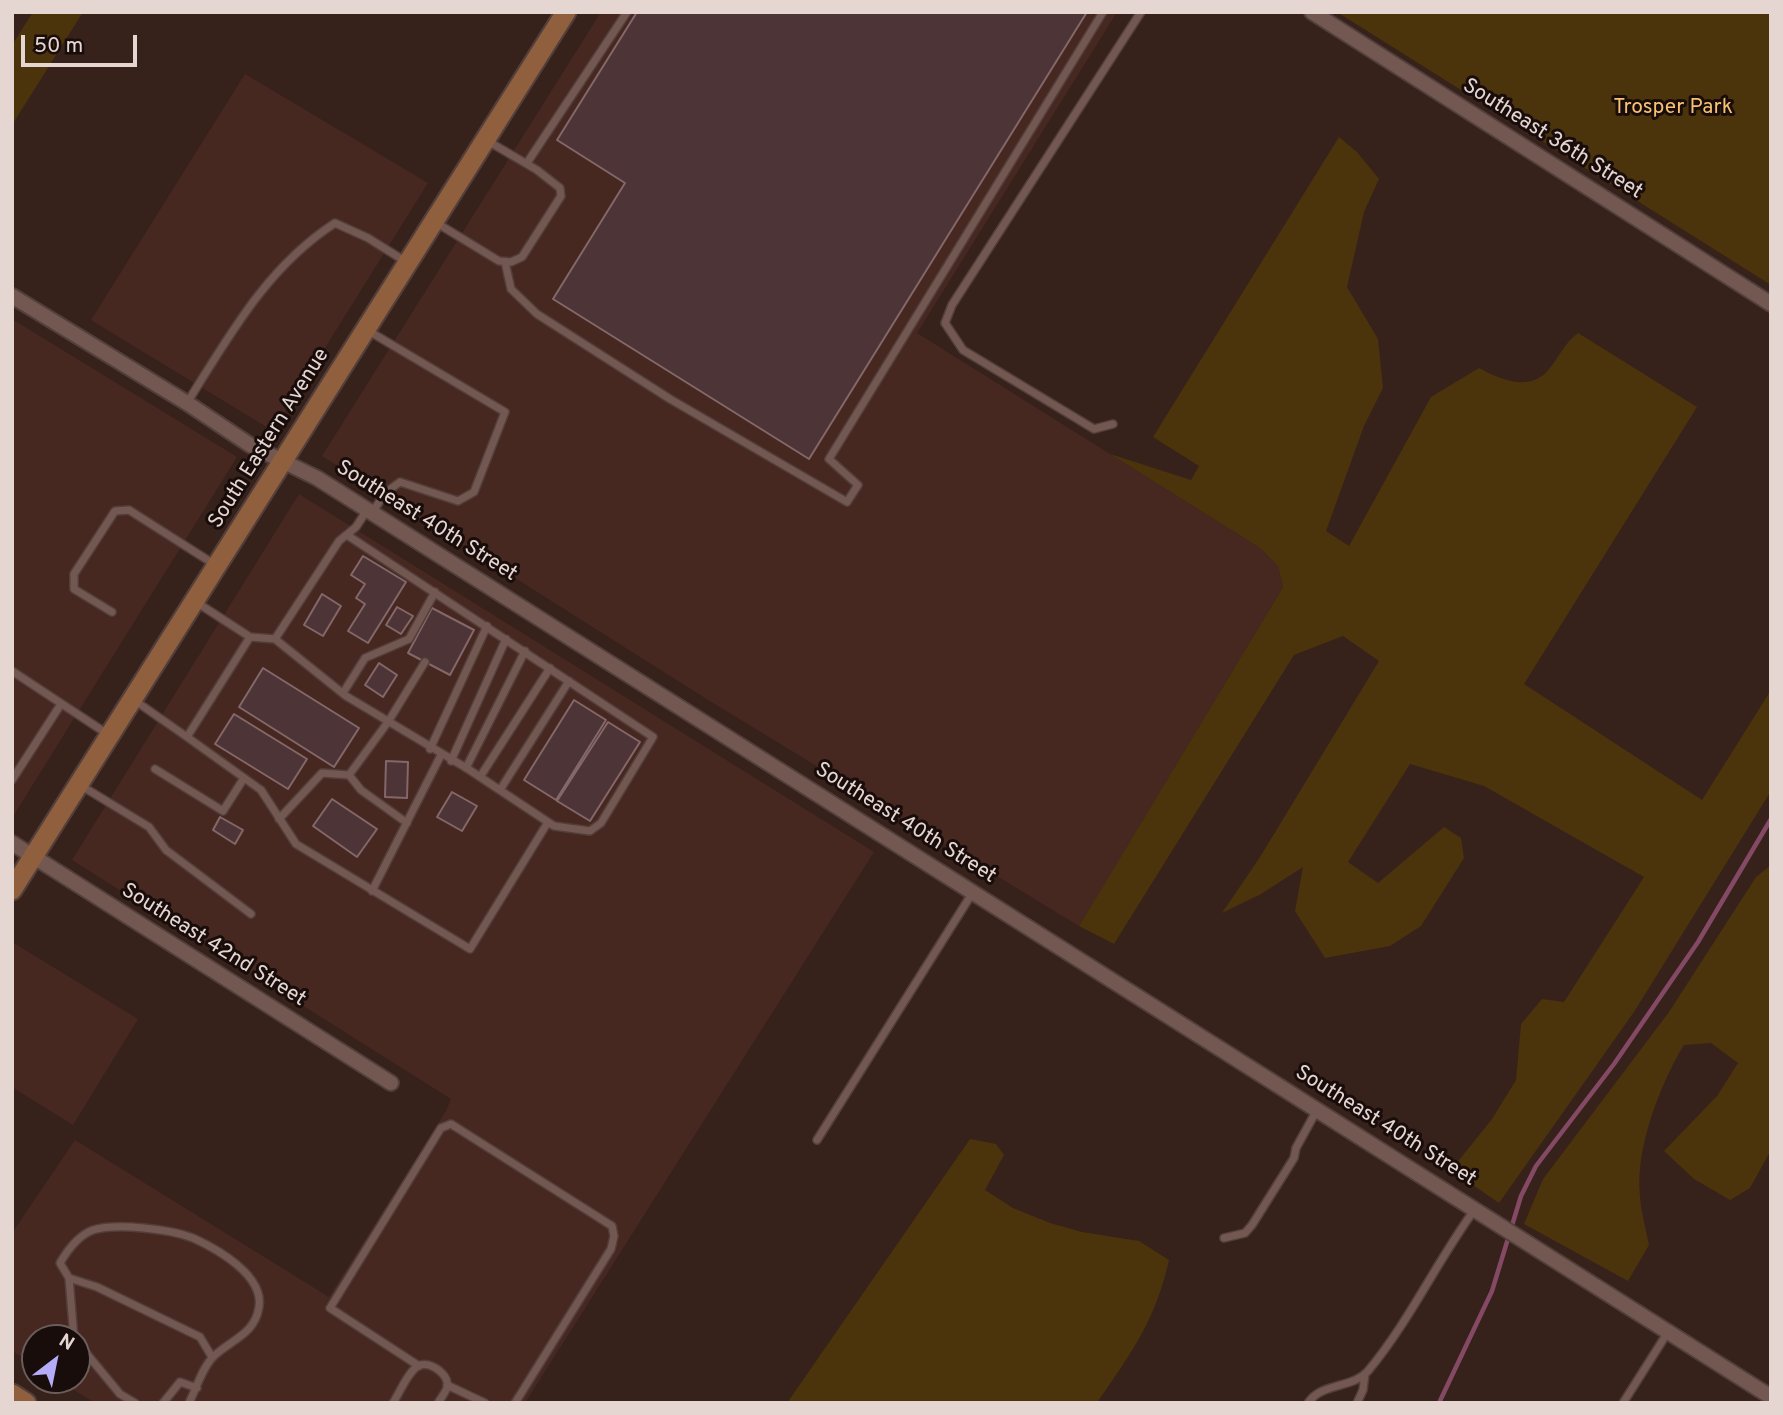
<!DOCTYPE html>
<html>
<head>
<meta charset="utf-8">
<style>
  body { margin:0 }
  #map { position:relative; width:1783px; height:1415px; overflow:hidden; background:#37211b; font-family:Overpass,sans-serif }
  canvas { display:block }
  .frame { position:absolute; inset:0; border:14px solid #e6d6d2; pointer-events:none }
  .north { position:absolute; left:21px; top:1324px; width:70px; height:70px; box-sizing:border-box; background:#180d0b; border:2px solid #6a5d5b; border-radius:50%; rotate:32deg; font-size:19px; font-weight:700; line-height:28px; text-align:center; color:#e6d6d2 }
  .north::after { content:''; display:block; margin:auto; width:24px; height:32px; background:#b4acf9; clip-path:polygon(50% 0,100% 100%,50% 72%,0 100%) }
  .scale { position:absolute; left:21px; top:35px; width:116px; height:32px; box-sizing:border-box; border:4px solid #e6d6d2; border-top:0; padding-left:9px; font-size:21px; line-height:24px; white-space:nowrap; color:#e6d6d2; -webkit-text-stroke:5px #180d0b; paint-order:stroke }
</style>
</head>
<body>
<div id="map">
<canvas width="1783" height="1415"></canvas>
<div class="frame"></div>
<div class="north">N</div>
<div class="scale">50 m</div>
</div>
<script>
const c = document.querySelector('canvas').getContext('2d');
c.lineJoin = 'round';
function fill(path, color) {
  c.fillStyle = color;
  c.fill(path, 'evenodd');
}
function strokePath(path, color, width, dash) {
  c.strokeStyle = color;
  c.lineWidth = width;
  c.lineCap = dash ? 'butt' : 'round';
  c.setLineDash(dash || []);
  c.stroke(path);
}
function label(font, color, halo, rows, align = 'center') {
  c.font = font + ' Overpass,sans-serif';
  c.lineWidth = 6;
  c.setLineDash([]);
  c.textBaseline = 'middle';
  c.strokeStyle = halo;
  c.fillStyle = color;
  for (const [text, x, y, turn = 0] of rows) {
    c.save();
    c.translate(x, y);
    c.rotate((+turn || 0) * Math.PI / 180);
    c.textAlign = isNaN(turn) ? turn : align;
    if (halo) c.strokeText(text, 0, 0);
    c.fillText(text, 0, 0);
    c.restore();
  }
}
fill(new Path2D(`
  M601,12H1117L917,333L1260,548L1278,566L1283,587L1079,926L705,698L322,456Z
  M245,74L428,183L273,431L91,320Z
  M12,319L237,457L12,818Z
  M299,494L874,852L525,1403H95L58,1380H77V1338H35V1365L12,1351V1233L75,1140L329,1297L446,1111L451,1099L72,860Z
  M12,942L138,1019L73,1125L12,1087Z`), '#462821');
fill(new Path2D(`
  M33,12H83L12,125V45Z
  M1337,12H1771V285Z
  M1339,137L1357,152L1379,179L1364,212L1347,287L1378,339L1383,388L1364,426L1326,531L1349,546L1431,397L1479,368C1501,380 1531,393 1550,368C1560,355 1565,343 1578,333L1697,407L1524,684L1702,800L1771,690V791L1634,1012L1499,1203L1451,1170L1492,1119L1516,1080L1521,1024L1542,999L1564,1002L1644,877L1484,786L1410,764L1348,862L1378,883L1444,827L1461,838L1464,858L1421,926L1390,946L1325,958L1295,911L1303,867L1261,894L1222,913L1260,857L1379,661L1343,636L1294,655L1114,944L1079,926L1283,587L1278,566L1260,548L1110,454L1191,480L1199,466L1153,437Z
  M1771,865V1150L1750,1188L1730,1200L1694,1179L1664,1151L1717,1096L1738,1063L1711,1043L1684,1045C1660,1084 1635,1149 1640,1196C1641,1212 1646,1229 1649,1245L1628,1281L1524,1224L1543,1179L1669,1012L1756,877Z
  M970,1139L996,1144L1004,1155L985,1190L1013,1208L1050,1223L1082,1232L1139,1241L1169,1260C1155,1322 1132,1351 1097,1403H787Z`), '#4b330c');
strokePath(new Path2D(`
  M1439,1403L1492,1291L1521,1196L1536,1166L1614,1064L1698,942L1771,819`), '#844a65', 4.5);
const building = new Path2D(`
  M637,12H1087L809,459L553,299L625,183L557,140Z
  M363,556L406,582L368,643L348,631L365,604L356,598L365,584L351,575Z
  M322,594L341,606L323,636L304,625Z
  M397,607L413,616L401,634L386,625Z
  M432,608L474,630L450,675L408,653Z
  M379,663L397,675L383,697L365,685Z
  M263,668L359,728L334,767L239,707Z
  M574,700L606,720L556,800L524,780Z
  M234,714L307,759L288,789L215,744Z
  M608,722L640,742L590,821L557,801Z
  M386,761L408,762L407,798L385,797Z
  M452,792L477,806L462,831L437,817Z
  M332,799L377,829L357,857L313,826Z
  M220,817L243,830L235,844L213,830Z`);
fill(building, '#4d3436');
strokePath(building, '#836769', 2);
const lane = new Path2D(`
  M527,163L627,12
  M435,222L499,261L511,262L522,257L561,196L560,188L537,170L486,140
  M505,262L511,289L537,314L670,399L847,502L858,485L829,459L1103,12
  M367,330L505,412L474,492L458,501L400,482L385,493L372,513
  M187,403C229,336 267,267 335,223L368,238L408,263
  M1113,424L1094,429L963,350L945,323L952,305L1141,12
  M112,612L74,589V574L115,511L129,510L217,566
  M250,637L275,639L339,541L356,527L367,510
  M275,639L346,696L468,769L554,826L590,831L601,823L653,737L347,535
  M12,671L109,735
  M343,693L365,658L409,639L435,592
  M134,700L187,737L250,637L196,602
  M187,737L261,790L296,844L470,949L548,822
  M430,749L487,626
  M451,761L506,639
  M466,768L525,651
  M155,769L223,811L244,778
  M349,775L388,722L425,662
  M480,777L550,668
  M12,780L61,704
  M80,785L149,827L166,850L251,914
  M500,790L569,681
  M279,819L322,773L349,775L361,790L407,823
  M372,891L441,755
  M817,1140L973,892
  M1224,1238L1245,1233L1252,1225L1294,1158L1296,1148L1318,1108
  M69,1278L74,1338
  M77,1342L120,1394L135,1403
  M419,1366L330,1308L441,1128L451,1124L612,1226L614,1236L611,1249L515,1403
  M447,1385L485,1403
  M163,1403L180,1382L197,1388
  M189,1403C196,1389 203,1366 214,1356C232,1339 255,1334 259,1307C264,1275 217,1249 193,1238C170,1229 117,1223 93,1230C79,1235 67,1251 60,1263L69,1278L97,1287L200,1337L212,1357
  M393,1403C399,1394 409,1369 420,1365C432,1362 450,1375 447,1388C445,1393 441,1398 438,1403
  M1308,1403C1322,1382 1352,1389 1368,1371C1409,1322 1437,1261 1475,1209
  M1357,1403L1363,1390L1365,1374
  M1623,1403L1668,1332`);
const street = new Path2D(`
  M1312,12L1771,304
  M12,296L187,403L250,445L317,478L1771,1397
  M12,843L391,1083`);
const secondary = new Path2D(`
  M12,890L566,12
  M12,1394L26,1403`);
strokePath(lane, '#523f3b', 10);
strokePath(street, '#523f3b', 18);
strokePath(secondary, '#523f3b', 23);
strokePath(lane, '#735852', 7);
strokePath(street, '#735852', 14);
strokePath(secondary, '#905f3e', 19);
label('21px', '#f7c272', '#180d0b', [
  ["Trosper Park",1673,109]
]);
label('21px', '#e6d6d2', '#180d0b', [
  ["Southeast 36th Street",1552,140,32],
  ["South Eastern Avenue",270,439,-58],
  ["Southeast 40th Street",426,522,32],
  ["Southeast 40th Street",905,824,32],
  ["Southeast 42nd Street",213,946,32],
  ["Southeast 40th Street",1385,1127,32]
]);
</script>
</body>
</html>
